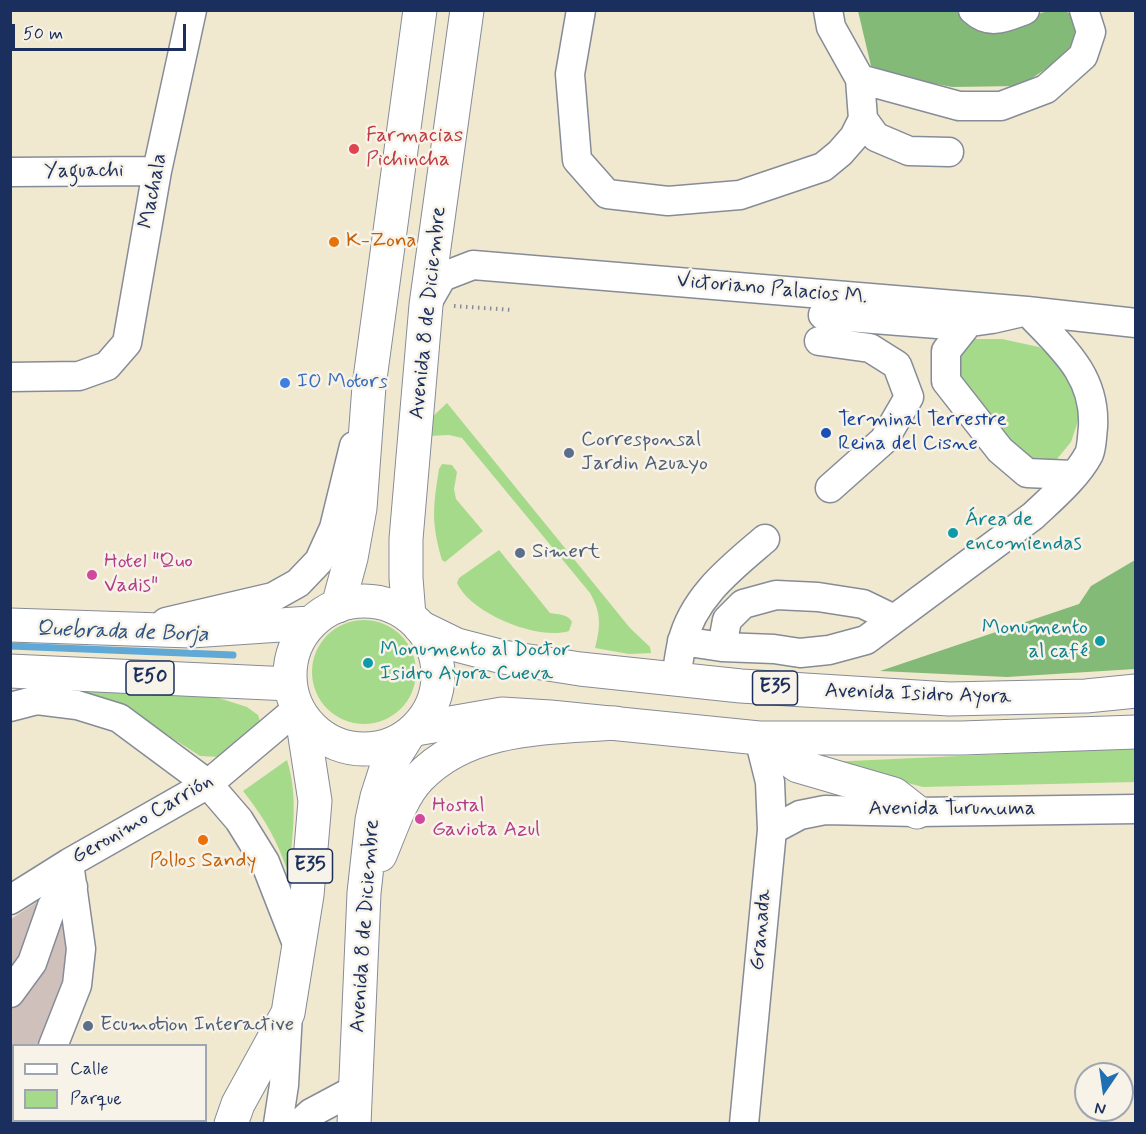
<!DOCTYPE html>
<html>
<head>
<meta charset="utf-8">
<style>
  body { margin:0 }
  #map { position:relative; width:1146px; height:1134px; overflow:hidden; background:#f1e8d0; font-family:Mynerve,sans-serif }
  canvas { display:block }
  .frame { position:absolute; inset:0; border:12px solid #1b2f5e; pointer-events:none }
  .legend { position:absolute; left:12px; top:1044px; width:195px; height:78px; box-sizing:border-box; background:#f7f3e8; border:2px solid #9fa5b1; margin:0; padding:8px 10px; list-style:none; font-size:18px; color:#1b2f5e }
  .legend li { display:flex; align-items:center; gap:12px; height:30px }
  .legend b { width:30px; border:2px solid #9fa5b1 }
  .north { position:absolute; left:1074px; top:1062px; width:60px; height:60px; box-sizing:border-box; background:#f7f3e8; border:2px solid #9fa5b1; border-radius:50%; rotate:193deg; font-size:16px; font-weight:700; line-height:24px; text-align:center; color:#1b2f5e }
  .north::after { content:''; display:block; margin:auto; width:21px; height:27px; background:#1f6fb2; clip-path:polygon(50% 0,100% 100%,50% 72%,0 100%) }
  .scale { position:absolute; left:12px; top:24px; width:174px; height:27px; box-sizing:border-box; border:3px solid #1b2f5e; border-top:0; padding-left:8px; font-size:18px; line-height:21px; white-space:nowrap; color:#1b2f5e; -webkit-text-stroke:4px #f7f3e8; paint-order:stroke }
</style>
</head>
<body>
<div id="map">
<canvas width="1146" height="1134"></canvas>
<div class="frame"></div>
<ul class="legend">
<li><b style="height:8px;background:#fff"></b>Calle</li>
<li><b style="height:16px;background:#a6da8b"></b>Parque</li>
</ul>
<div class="north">N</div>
<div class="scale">50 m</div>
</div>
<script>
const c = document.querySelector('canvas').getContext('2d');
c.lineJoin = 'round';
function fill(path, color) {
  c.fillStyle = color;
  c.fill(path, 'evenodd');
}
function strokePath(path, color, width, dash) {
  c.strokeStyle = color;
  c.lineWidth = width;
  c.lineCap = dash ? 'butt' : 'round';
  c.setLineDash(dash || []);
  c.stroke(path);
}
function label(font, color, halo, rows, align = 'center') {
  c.font = font + ' Mynerve,sans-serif';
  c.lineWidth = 5;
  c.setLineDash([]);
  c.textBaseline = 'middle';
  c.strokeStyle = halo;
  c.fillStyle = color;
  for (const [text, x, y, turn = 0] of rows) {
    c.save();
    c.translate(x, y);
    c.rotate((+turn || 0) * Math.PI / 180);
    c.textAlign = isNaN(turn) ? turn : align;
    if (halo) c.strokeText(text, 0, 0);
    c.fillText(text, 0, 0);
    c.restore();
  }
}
fill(new Path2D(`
  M37,902L63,917L73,937L52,1045L14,1046V1120L18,1123L11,1124V919Z`), '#d0c0bc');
fill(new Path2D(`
  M974,339H1002L1039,347L1065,366L1081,412L1071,442L1057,459L1029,461L1001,434L957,371L961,352Z
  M447,403L630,628L650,647L651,653L629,654L595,648C601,626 601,612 590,593L462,438L449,435L428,436L429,420Z
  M442,464L452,465L457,472L454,489L456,499L483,531L445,562L442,560C431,522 433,507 439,469Z
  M499,550L550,613C558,615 567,613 572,622L569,631C538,641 470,613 457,583L459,578Z
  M312 672a52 52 0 1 1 104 0a52 52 0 1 1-104 0Z
  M75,691L209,695L247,707L258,715L261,724L219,757L200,756L118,703Z
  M1135,748V782L923,787L828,762Z
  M287,760C299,798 292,837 289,876C278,841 265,819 243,791Z`), '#a6da8b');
fill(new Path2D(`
  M858,11H960L977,24L1002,32C1022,23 1051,1 1071,14L1075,31L1072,45L1058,61L1020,86L952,87L905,78L871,66Z
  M1135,560V669L1007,677L880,671L1079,604L1091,586Z`), '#84ba77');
strokePath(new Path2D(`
  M10,646L233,655`), '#60a9d7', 7);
const minor = new Path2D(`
  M581,10L570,74L577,160L607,194L668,201L740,195L823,167L840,153L854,137L863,119L860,79L831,27L828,10
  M973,10C990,26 1006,17 1025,10
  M860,79L959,106H1001L1046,89L1083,56L1091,32L1084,10
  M863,119L876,137L909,151L949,152
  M10,172L157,171
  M426,305L442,277L473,265L1027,311L1136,323
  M969,322L946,351V381L1000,450L1027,473L1073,475
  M819,341L870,348L897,365L909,397L884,440L830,488
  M10,377L79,376L107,366L127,343L157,171L192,10
  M166,622L273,597L298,583L319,561L334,528L354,446
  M682,641L722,647L774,649L800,653L829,650L866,640L1033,516C1051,499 1077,477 1089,454C1092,447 1092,435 1093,427C1096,374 1060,346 1027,311L992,319L950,325L823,315
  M722,647L727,620L743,604L776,595L818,597L863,604L894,619
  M676,680C678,667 679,655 682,643C693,597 731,568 765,539
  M10,707L37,700L77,705L119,718L208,784L239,820L265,862L299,949
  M772,830L800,815L825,810L917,812L1136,809
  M10,900L69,863L208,784L297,709
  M10,993L32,963L52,906L73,887
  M53,1046L77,985L81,949L69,863
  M25,1124V1120
  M278,1124L284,1085L288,1013
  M299,1124L311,1113L356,1089
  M744,1124L772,830L770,782L759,738`);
const major = new Path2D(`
  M338,606L351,558L360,508L369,386L420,10
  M409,616L406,578V539L426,305L467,10
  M420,627L457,645L503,657L580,669L741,686L949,699L1086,696L1136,691
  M416,729L502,714L550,717L759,738H962L1136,732
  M759,738L798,766L894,794L917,812`);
const highway = new Path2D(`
  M290 675a74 74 0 1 1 148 0a74 74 0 1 1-148 0Z
  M10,625L191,631L310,623
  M10,671L290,684
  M380,855C391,830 400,798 419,778C469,725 549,728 615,723
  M231,1124L238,1104L288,1013L307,895L315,801L302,717
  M354,1124L364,893L372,820L377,797L385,772L408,735`);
strokePath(minor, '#868c97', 31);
strokePath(major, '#868c97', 35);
strokePath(highway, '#868c97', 35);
strokePath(new Path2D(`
  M454,306L513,310`), '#868c97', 4, [1.5, 4.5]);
strokePath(minor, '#fff', 28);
strokePath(major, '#fff', 33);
strokePath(highway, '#fff', 33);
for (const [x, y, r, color] of [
  [354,149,6,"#e0444e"],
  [334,242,6,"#e8710a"],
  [285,383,6,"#3f7fe0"],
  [826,433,6,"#1a4fb4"],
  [569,453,6,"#5c6f8a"],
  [953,533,6,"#0f9aa8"],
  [520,553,6,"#5c6f8a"],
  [92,575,6,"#d1479c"],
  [1100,641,6,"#0f9aa8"],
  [368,663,6,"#0f9aa8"],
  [420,819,6,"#d1479c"],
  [203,840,6,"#e8710a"],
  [88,1026,6,"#5c6f8a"]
]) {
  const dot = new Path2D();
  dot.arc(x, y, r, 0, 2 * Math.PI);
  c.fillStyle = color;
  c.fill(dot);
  strokePath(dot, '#f7f3e8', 2);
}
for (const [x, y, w] of [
  [150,678,48],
  [775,688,45],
  [310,866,45]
]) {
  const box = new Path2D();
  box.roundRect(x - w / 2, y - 17, w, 34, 4.5);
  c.fillStyle = '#f7f3e8';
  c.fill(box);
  strokePath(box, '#1b2f5e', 1.5);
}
label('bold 20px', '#1b2f5e', null, [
  ["E50",150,678],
  ["E35",775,688],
  ["E35",310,866]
]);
label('21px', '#be3a42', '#f7f3e8', [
  ["Farmacias",366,137],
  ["Pichincha",366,161]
], 'left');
label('21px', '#1b2f5e', '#f7f3e8', [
  ["Yaguachi",84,172,-1],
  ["Machala",154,191,-79],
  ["Victoriano Palacios M.",772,290,5],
  ["Avenida 8 de Diciembre",429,313,-84],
  ["Avenida Isidro Ayora",918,695,2],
  ["Avenida Turunuma",952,810],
  ["Geronimo Carrión",143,820,-30],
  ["Avenida 8 de Diciembre",366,926,-86],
  ["Granada",762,930,-85]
]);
label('21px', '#c56008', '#f7f3e8', [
  ["K-Zona",346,242],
  ["Pollos Sandy",203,862,"center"]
], 'left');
label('21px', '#366cbe', '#f7f3e8', [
  ["IO Motors",297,383]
], 'left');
label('21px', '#164399', '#f7f3e8', [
  ["Terminal Terrestre",838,421],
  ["Reina del Cisne",838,445]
], 'left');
label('21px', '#4e5e75', '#f7f3e8', [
  ["Corresponsal",581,441],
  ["Jardin Azuayo",581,465],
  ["Simert",532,553],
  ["Ecumotion Interactive",100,1026]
], 'left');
label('21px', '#0d838f', '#f7f3e8', [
  ["Área de",965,521],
  ["encomiendas",965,545],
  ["Monumento",1088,629,"right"],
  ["al café",1088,653,"right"],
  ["Monumento al Doctor",380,651],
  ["Isidro Ayora Cueva",380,675]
], 'left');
label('21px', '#b23c85', '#f7f3e8', [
  ["Hotel \"Quo",104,563],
  ["Vadis\"",104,587],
  ["Hostal",432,807],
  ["Gaviota Azul",432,831]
], 'left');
label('italic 22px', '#305482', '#f7f3e8', [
  ["Quebrada de Borja",122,633,2]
]);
</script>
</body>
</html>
